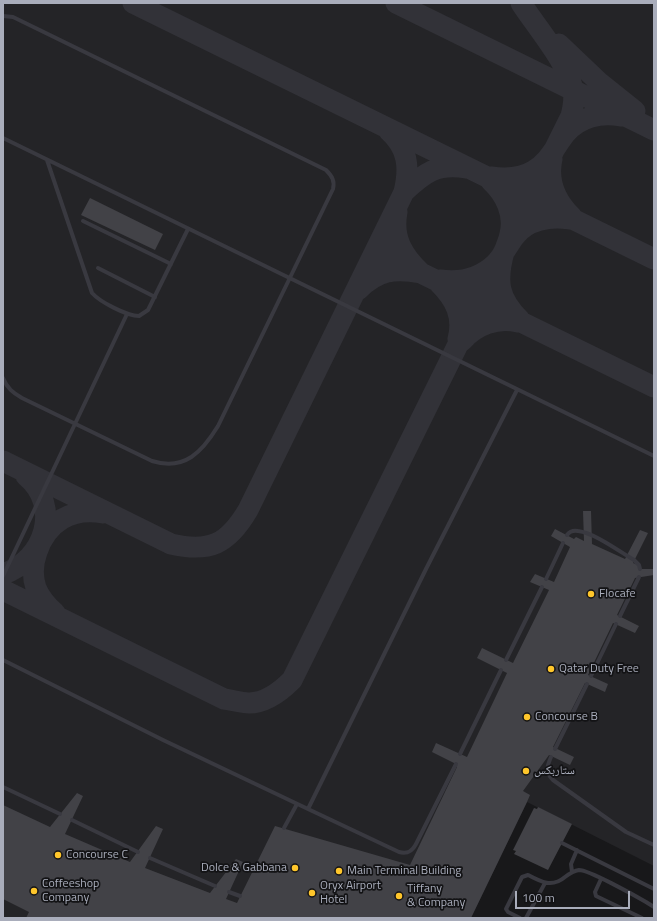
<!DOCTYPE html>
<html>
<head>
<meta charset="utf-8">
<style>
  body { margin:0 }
  #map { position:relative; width:657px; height:921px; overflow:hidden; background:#18181a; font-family:"Titillium Web",sans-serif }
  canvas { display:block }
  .frame { position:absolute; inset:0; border:4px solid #a9adbb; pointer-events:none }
  .scale { position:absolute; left:515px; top:891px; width:115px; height:18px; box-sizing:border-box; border:2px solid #a9adbb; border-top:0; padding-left:5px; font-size:12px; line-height:14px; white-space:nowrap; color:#a9adbb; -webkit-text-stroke:3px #131315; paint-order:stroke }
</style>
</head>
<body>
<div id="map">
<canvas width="657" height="921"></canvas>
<div class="frame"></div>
<div class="scale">100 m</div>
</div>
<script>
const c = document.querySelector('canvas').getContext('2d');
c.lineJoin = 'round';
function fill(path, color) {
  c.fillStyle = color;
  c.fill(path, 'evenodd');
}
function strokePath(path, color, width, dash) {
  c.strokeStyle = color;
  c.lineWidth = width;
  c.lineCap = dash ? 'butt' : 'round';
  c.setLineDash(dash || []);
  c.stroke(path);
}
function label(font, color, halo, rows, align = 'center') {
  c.font = font + ' "Titillium Web","Noto Naskh Arabic",sans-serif';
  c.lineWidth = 3.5;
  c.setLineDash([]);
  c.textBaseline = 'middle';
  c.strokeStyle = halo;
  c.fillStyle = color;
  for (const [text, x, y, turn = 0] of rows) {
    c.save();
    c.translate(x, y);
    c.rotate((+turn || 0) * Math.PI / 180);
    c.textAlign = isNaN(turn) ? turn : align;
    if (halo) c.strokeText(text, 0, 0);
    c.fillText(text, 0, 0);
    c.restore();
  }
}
fill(new Path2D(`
  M3,3H654V866L527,802L471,918H3Z`), '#242427');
strokePath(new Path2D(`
  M133,3L654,259
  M396,3L654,130
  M559,44L600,83L635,111
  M388,130C408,148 410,167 404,192C424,173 437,163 466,168
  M552,159C547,181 556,201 572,217
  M491,177C506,179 520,179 533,171C548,163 555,147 565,134C579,117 601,112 621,116
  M491,181C505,194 515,214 510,234C509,240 506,246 504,252C496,281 498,298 520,320
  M376,251L654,387
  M440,280C461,283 479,279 495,264C503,256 508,245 515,236C527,220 550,216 569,219
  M439,283C455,299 464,316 458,339
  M358,290C378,270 395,268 421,273C403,256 392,238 397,212
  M462,341C476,325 497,317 518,322
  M3,461L171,544C210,553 228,544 248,510L404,192
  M3,574C45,560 62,506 26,476
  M3,590L224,699C232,700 241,703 249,703C266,703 281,691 292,680L571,116C573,108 575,99 573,91C570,66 535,25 521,3
  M55,613C47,606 40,598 36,588C32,576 33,563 37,552C47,522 72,507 103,513`), '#323238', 21);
fill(new Path2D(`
  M90,198L163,234L155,250L81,215Z
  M583,511H591L592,544L625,559L640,530L648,533L633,563L641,566L640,569H654V575L635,578L617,615L639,626L635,633L613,623L588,675L608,684L605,692L585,683L553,747L574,757L570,765L549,755L523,791L530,795L527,802L471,918H26L29,912L3,899V805L50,827L77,793L83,796L65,834L130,862L156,826L163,829L145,868L210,893L236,859L243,862L226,899L237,903L275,826L410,865L457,767L456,764L432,752L436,743L467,757L507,673L477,658L482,648L513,663L549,590L530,582L535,574L554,582L570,547L551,536L555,529L574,539L576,537L584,541Z
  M538,807L572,824L548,870L514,854L516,851L513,850L534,808L537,809Z`), '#424247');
strokePath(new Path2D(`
  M3,16L13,17L326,170C332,176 335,181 333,189L218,426C202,452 185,471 152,461L22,398C13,393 7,388 3,378
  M3,138L654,456
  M47,160L92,293C100,302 127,316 139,316L148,310L188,229
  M83,221L171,264
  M98,268L155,297
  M567,535C570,531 573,530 578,531C595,533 620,552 634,560L639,565L640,569
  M3,576L127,314
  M546,579L563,543
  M620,616L639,577
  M3,660L163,740L308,809L426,569L517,390
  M506,660L542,587
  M591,676L616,624
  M555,749L587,684
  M460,754L501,670
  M551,757C547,766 545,772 553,780L626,832L654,845
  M3,787L60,814
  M308,809L399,852C407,854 412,852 416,844L456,764
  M72,820L138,852
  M284,828L297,804
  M562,843L654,889
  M150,858L215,886
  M572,872L571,864L577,850
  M601,879L595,892L596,896L642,918
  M229,892L240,896
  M520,918L508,912L506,909L522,877L528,875C541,882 552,888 565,877C569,874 573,871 579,870C589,870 634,895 646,902L654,907
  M526,918L545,883`), '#393940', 4);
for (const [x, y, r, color] of [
  [591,594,4,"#ffc62b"],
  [551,669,4,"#ffc62b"],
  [527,717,4,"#ffc62b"],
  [526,771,4,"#ffc62b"],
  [58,855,4,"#ffc62b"],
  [295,868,4,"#ffc62b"],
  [339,871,4,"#ffc62b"],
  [34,891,4,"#ffc62b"],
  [312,893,4,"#ffc62b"],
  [399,896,4,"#ffc62b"]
]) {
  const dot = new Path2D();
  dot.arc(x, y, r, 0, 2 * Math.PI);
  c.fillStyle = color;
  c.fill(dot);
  strokePath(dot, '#131315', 1.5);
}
label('12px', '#a9adbb', '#131315', [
  ["Flocafe",599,594],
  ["Qatar Duty Free",559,669],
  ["Concourse B",535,717],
  ["ستاربكس",534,771],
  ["Concourse C",66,855],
  ["Dolce & Gabbana",287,868,"right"],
  ["Main Terminal Building",347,871],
  ["Coffeeshop",42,884],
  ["Company",42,898],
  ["Oryx Airport",320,886],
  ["Hotel",320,900],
  ["Tiffany",407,889],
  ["& Company",407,903]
], 'left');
</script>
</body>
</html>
